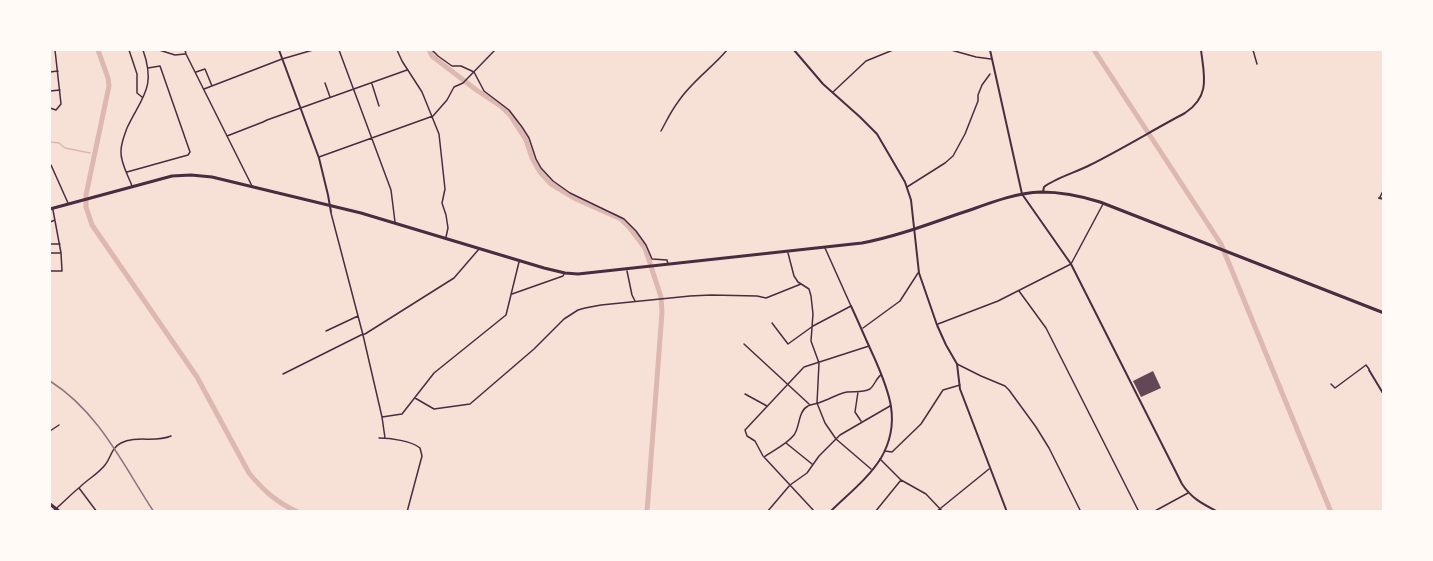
<!DOCTYPE html>
<html>
<head>
<meta charset="utf-8">
<style>
  body { margin:0 }
  #map { position:relative; width:1433px; height:561px; overflow:hidden; background:#f7e1d7; font-family:Signika,sans-serif }
  canvas { display:block }
  .frame { position:absolute; inset:0; border:51px solid #fffaf5; pointer-events:none }
</style>
</head>
<body>
<div id="map">
<canvas width="1433" height="561"></canvas>
<div class="frame"></div>
</div>
<script>
const c = document.querySelector('canvas').getContext('2d');
c.lineJoin = 'round';
function strokePath(path, color, width, dash) {
  c.strokeStyle = color;
  c.lineWidth = width;
  c.lineCap = dash ? 'butt' : 'round';
  c.setLineDash(dash || []);
  c.stroke(path);
}
function fill(path, color) {
  c.fillStyle = color;
  c.fill(path, 'evenodd');
}
strokePath(new Path2D(`
  M50,142L59,143L65,148L90,153`), '#dcb8b0', 1.5);
strokePath(new Path2D(`
  M98,50L108,78L109,86L86,195V207L92,225L197,377L249,473C263,490 277,503 298,512
  M429,50L432,56L475,89L502,107L510,115L526,140L532,158L540,172L551,184L576,199L621,219L629,227L645,248L661,297L662,312L647,512
  M1094,50L1221,244L1331,512`), '#dcb8b0', 5);
fill(new Path2D(`
  M1153,371L1161,388L1141,397L1133,381Z`), '#644757');
strokePath(new Path2D(`
  M129,50L137,74V93L142,97
  M159,50L175,55L185,54
  M185,50L186,54L252,186
  M339,50L391,190L395,222
  M397,50L402,61L422,92L439,134L445,189L442,203L446,215L448,228L446,237
  M432,50L438,56L452,66H461L474,72L484,91L509,110L522,127L529,138L536,159L541,168L553,181L570,193L624,219L636,231L646,245L652,259L667,260L668,264
  M951,50L976,57L991,59
  M1253,50L1257,64
  M50,72L58,71
  M196,72L205,69L212,86
  M325,83L330,97
  M372,84L379,106
  M204,89L282,59L313,50
  M50,91L60,90
  M833,92L866,61L893,50
  M50,108L56,110L61,104L55,50
  M661,131C666,122 671,111 678,102C691,82 712,68 727,50
  M227,136L263,122L267,120L407,70
  M319,157L433,116L447,100L454,87L463,83L495,50
  M51,165L68,203
  M127,172L188,155L190,152L160,66L148,68
  M132,186C128,175 120,162 121,151C121,143 124,136 127,128C143,95 156,87 143,50
  M907,187L945,163L953,156L965,134L978,101V95L982,85L990,74
  M1380,197L1384,189
  M331,213L363,335L382,417L385,438
  M50,222L55,220
  M50,244H60
  M50,253H61
  M788,253L794,276L798,282L809,289L811,296L813,314L811,341L819,363L817,403L825,423L836,439L871,469
  M50,271H62L61,253L53,210
  M627,271L632,295L635,301
  M1019,291L1046,328L1139,512
  M512,294L563,276L564,274
  M772,323L788,344L813,326L851,306L825,248
  M938,324L998,301L1071,264L1103,204
  M863,328L900,301L918,273
  M326,331L358,316
  M744,344L809,404
  M957,364L981,376L1005,386L1009,390L1036,427L1049,448L1081,512
  M283,374L361,335L365,334L454,278L479,249
  M1331,384L1335,388L1366,365L1369,369
  M858,392L855,412L861,421
  M745,394L767,406
  M415,398L434,409L470,404L534,349L564,319L578,310L585,308L601,305L690,296L711,295L757,296L766,298L801,284
  M382,417L402,414L434,373L506,315L519,262
  M50,431L59,425
  M379,438C390,438 412,441 420,448L422,456L407,512
  M786,443L812,464
  M885,451L892,452L921,424L943,390L960,385
  M763,456L755,441L747,436L745,430L804,367L869,346
  M880,459L901,480L926,494L943,512
  M79,488L97,512
  M52,512C62,504 70,495 80,487C88,479 98,474 105,465C111,458 111,448 121,443C136,435 155,443 171,436
  M767,512L790,485L807,473L819,456L840,435L890,406
  M815,512L764,457C774,450 787,444 794,435C800,427 798,411 808,406C811,404 817,404 821,402C830,399 837,394 847,392C855,391 862,393 870,389C875,385 876,378 881,375
  M875,512L901,480
  M936,512L989,469
  M1153,512L1188,493`), '#4a2c40', 1.5);
strokePath(new Path2D(`
  M279,50L319,158L328,195L331,212
  M794,50L823,84L860,117L877,134L905,182L911,200L919,273L937,325L946,345L957,364L960,389L1007,512
  M990,50L1022,194L1071,264L1182,484C1192,499 1203,504 1218,512
  M1379,198L1384,199
  M1369,370L1384,395
  M830,512C847,495 868,479 881,458C902,422 889,391 874,357C866,340 859,323 851,306`), '#4a2c40', 2);
strokePath(new Path2D(`
  M1043,192L1044,187C1055,178 1077,172 1090,165C1122,149 1153,130 1185,113C1211,96 1204,75 1201,50`), '#4a2c40', 2);
strokePath(new Path2D(`
  M50,209L172,176L191,175L212,177L361,213L544,268L565,273L578,274L862,243C900,236 936,221 973,209C995,201 1017,193 1041,192C1061,192 1081,196 1100,202L1384,313
  M50,504L60,512`), '#4a2c40', 3);
strokePath(new Path2D(`
  M50,381C99,412 123,465 154,512`), '#8f747c', 1.5);
</script>
</body>
</html>
